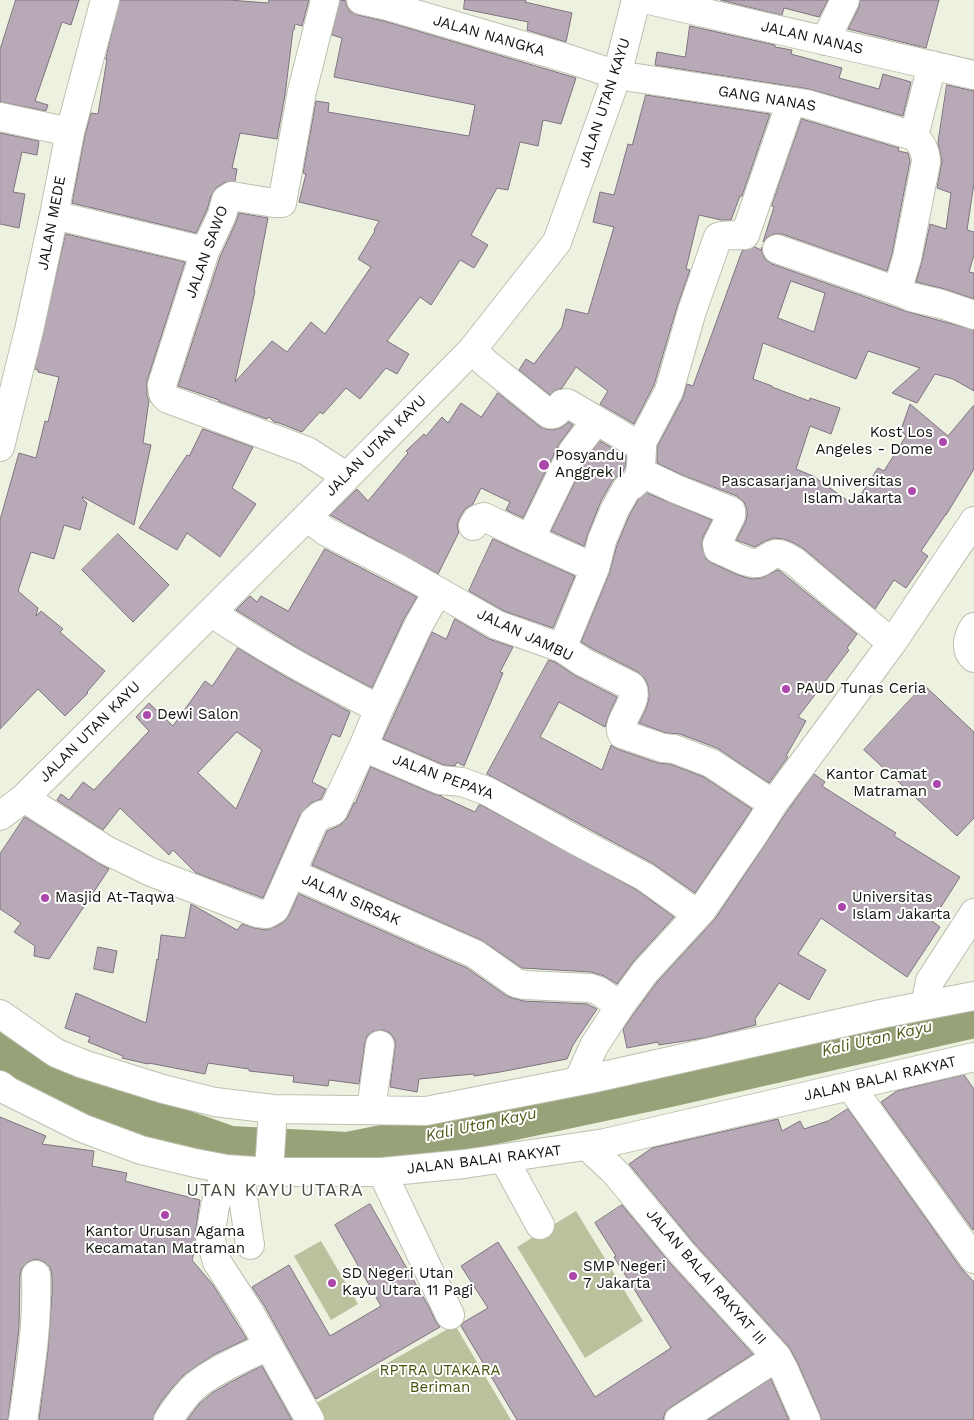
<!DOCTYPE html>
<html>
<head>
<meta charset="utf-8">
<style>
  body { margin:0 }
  canvas { display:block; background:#ecf1e0 }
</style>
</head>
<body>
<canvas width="974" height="1420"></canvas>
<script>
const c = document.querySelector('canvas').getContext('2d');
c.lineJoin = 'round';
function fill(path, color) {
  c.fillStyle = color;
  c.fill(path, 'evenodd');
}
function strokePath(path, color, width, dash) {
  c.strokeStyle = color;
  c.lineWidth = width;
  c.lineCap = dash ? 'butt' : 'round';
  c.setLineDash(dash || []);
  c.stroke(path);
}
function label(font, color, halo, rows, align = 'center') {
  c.font = font + ' "Work Sans",sans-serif';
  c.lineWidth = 4;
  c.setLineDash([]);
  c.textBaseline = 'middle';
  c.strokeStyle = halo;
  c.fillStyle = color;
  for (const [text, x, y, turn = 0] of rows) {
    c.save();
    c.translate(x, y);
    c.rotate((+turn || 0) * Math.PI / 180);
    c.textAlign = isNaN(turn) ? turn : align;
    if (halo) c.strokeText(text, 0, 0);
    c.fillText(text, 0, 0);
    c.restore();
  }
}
fill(new Path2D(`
  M576,1211L643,1321L585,1358L517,1247Z
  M321,1241L358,1304L331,1320L294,1256Z
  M455,1325L511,1420H316L311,1406Z`), '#b9c29d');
strokePath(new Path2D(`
  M0,1050L50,1084L230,1147L347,1153L467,1129L665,1087L974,1017`), '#98a278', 42);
const building = new Path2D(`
  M16,0H79L71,25L62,22L35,101L48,105L46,111L0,102V50Z
  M120,0H229L268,3L269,0H309L302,26L295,24L294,30H293L285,95L277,139L240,133L232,168L237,169L235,181L224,183L217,187L211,196L207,210L196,233L72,203L85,135L91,113L98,114L107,59H106Z
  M340,0L346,1V5L350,11L358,15L384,21L576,78L561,124L543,120L538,146L520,142L508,190L497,188L471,235L488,245L474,268L460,260L431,305L420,297L387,341L409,354L397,374L386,368L360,399L346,388L323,414L320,412L302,432L279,423L274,422L269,417L267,419L218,401L219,400L178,386L220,257L236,222L239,213L268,218L254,291H255L235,382L272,341L287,352L311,322L325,334L371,267L358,259L375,231L374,230L379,221L299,202L306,174L303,173L316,101L329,103L328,112L469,136L475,105L334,77L342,38L332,35Z
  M465,0H526L525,2L572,13L566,42L527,30L528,22L464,9Z
  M721,0H828L819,17L784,8L782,15Z
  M860,0H939L926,48L848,29L859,7Z
  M690,26L775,45V47L792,50L791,54L842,68L839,78L879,89L883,74L911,82L903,116L809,89L655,65L657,52L685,57Z
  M947,85L974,91V183L967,230L974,232V255L969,272L974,273V299L945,289L916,282L922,261L930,224L946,229L951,193L937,188L942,161L938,143Z
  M646,95L770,114L742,196H740L731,220H721L699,215L686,269L690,270L677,307L654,385L634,424L600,404L608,391L576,367L562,388L554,391L550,395L519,370L526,359L534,364L562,327L566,309L588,314L614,227L593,222L600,192L614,195L628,144L632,145Z
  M802,119L899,148L898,151L908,153L910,161L892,254L887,271L782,234H774L767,237L763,242L774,207L772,206Z
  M0,133L39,141L37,155L22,152L13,192L25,194L19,228L0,224Z
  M66,234L185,262L147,381V396L149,400L143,443L151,445L134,525L83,497L82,498L87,503L80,530L64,525L54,559L31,552L18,591L38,608L36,616L41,611L63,629L60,632L105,671L87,692L88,693L65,716L38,689L0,729V520L19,453L36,458L45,421L48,422L59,377L38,372V370L35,369Z
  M755,247L761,250L762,247V252L765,259L772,264L905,311L974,330V391L953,379L935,374L917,403L892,393L920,368L868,351L856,379L763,343L753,379L772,386V387L809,401L810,398L840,408L831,434L810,426L796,469L813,476L854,505L878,468L884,471L906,436L901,430L910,404L948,436L974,405V469L946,515V514L921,551L928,556L906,588L894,580L875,609L804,549L794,543L784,539L774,538L765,541L755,547L736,540L745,523L747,516V510L744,502L737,496L682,475L657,463V447L683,398L687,384L693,386L742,251ZM791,281L825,293L814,332L778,318Z
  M498,393L539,426L546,429L553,430L560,428L569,422L573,425L559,444L523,518L506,510L510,502L481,488L473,504L465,509L459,519L457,526L459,532L438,574L330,515L357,489L368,501L408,453L406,451L424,434L426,436L442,417L448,423L461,403L481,417Z
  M203,429L253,447L232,488L256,504L220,557L187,533L177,550L139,528L187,455L189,456Z
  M600,441L626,456V464L623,472L613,480L601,501L588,534L584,546L551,531L586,459Z
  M647,493L712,520L703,537L702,546L706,559L712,563L738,575L752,579L762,578L777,570L780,571L857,634L847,648L849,650L798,717L806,721L786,756L788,757L769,783L717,748L680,734L666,733L639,723L646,709L649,698L648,686L645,679L638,672L591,648L581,642L609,574L617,545L629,516L638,500Z
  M118,534L169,585L133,622L82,570Z
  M493,539L575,576L553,628L504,611L469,591Z
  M325,549L417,597L404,619L372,688L301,650L236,610L250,596L257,602L261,596L288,611Z
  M455,619L489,639L513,647L500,672L503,673L464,766L457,762L455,766L444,765L383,739L432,632L446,639Z
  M238,648L286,677L350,712L340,737L332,734L312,782L326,789L321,799L311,803L300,815L263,898L196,873L173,850L169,855L120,808L103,830L57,800L61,794L69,800L83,782L94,790L149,731L136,717L149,703L173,726L205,681L212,686ZM237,732L262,750L236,809L198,773Z
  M549,660L555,662L576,676L617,697L608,717L605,727L559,702L540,737L602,770L611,745L617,749L658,763L670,764L704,777L752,809L695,893L652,863L487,774Z
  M924,685L974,732V818L957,836L864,750Z
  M371,767L434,794L442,796V797L475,812L479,805H481L637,890L674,917L633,962L617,984L604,976L591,972L522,968L481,940L312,865L327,831L340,825L347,818L354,803H355Z
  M814,774L825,782L822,786L896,833L894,836L960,877L932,921L940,927L907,977L821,918L798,954L826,970L809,1000L779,983L755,1019L756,1025L704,1038L659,1045L658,1042L627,1048L623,1029L633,1015L657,982L715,919L786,813Z
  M25,817L98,863L109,869L49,959L34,956L35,946L14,932L21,923L0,909V854Z
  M299,894L467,968L507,996L512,998L524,1001L587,1004L597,1009L573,1045L567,1059L500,1072L474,1076V1074L419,1079L417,1092L390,1087L395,1047V1040L390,1033L383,1030L374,1031L367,1036L365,1043L359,1084L329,1080L328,1086L293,1082L294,1076L249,1071V1069L208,1063L205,1074L149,1063L148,1064L122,1058L123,1056L88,1042L90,1037L65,1028L76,993L146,1023L157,959L158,960L161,935L185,938L191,904L237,930L242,924L255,928L266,930L275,927L284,922L289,915Z
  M98,947L117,951L113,973L94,969Z
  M964,1075L974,1089V1229L973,1230L881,1102L897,1091Z
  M848,1109L961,1268L974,1282V1420H821L820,1414L798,1364L789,1347L694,1243L629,1164L652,1148L778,1119L782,1131L800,1121L804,1129L828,1121Z
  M0,1117L46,1136L42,1144L94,1151L92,1166L127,1173L125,1181L200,1200L195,1235L196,1244L192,1260L213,1285L247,1339L213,1355L184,1375L172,1388L161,1402L155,1412L153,1420H39L48,1349L52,1293V1275L50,1267L44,1262L36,1259L28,1262L22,1268L20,1275L19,1328L8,1420H0Z
  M370,1204L429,1307L436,1322L440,1327L316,1399L264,1305L252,1287L289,1265L330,1336L381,1306L335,1225Z
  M622,1205L670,1263L753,1354L671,1407L665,1412L663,1420H517L461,1326L464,1322L488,1308L461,1266L498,1242L595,1397L671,1348L614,1257L616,1256L595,1223Z
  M262,1366L292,1420H187L199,1404L212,1393L229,1383Z
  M771,1379L789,1420H708Z`);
fill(building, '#b7aab6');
strokePath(building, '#7f737f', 1);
const minor = new Path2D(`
  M325,0L302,91L282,203H274L232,196L226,200L222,215L205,251L162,385L163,394L168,399L307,451L346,476
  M361,0L388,6L569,59L617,75L807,104L914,136C922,144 926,151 926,162L907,258L897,291
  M649,0L974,75
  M825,41L845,0
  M0,117L70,132
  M914,136L932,65
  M54,215L205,251
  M777,249L897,291L911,297L941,304L974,315
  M472,350L487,364L549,414C556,416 558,410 562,404L567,403L640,446
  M0,447L29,330L54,215L70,132L105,0
  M640,472L676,489L731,511V516L717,544L718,549C729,553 741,561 753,563C761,565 767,556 775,554C781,553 789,558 794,561L892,643
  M307,517L325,531L397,568L497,625L562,648L583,662L631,686C642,700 615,721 622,734L663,748L674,749L711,763L773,804
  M473,526C476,520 477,518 484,517L530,539L595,568
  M530,539L573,451L596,421
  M211,612C264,649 322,679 379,709L363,747L440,780L462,782L487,791L577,841L645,877L697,914
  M974,627C968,636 964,650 974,658
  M562,648L595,568L602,540L615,509L627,488C643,483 641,462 642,448L640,446L669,391L692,311L718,237C725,234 736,236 745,235L790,105L795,102
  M379,709L418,626L438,591
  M24,798L106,850L151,872L257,913L267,914L275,909L291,873L475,954L516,983L525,985L590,988L599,991L620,1006
  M0,816L24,798L307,517L472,350L557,242L617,75L636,0
  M291,873L314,821L321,815L329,813L333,811L363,747
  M925,1005L930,981L974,913
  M0,1014L56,1053L83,1064L163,1089L215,1102L273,1109L426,1111L590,1079L881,1014L974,996
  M578,1081L594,1046L620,1006L645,972L702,910L754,834L773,804L892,643L974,521
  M0,1085L8,1091L82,1128L141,1150L195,1163L226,1169L269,1172H382L464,1164L605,1143L974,1057
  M851,1087L974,1259
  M371,1110L380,1045
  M588,1147L615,1172L682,1253L777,1357L784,1370L806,1420
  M504,1159L540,1225
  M226,1169L215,1206L210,1237L217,1262L250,1313L310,1420
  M239,1170L250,1245
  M269,1172L273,1109
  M382,1172L450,1315
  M23,1420C30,1372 38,1324 36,1275
  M168,1420C176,1408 184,1396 195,1386C216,1369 244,1358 268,1346
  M679,1420L777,1357`);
strokePath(minor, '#bcc1b0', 30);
strokePath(new Path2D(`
  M595,1104L598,1120`), '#929589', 3, [1, 4]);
strokePath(minor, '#fff', 28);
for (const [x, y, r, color] of [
  [943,442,5,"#ab46ab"],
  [544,465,6,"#ab46ab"],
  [912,491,5,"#ab46ab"],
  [786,689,5,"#ab46ab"],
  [147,715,5,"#ab46ab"],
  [937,784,5,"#ab46ab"],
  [45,898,5,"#ab46ab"],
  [842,907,5,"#ab46ab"],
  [165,1215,5,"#ab46ab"],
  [573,1276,5,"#ab46ab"],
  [332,1283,5,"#ab46ab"]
]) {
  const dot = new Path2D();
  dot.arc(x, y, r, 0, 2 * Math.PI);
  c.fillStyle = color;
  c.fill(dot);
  strokePath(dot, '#fff', 2);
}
label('15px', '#10120c', '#fff', [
  ["JALAN NANGKA",489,36,16],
  ["JALAN NANAS",812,38,13],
  ["GANG NANAS",767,99,9],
  ["JALAN UTAN KAYU",605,103,-72],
  ["JALAN MEDE",52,223,-79],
  ["JALAN SAWO",207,252,-70],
  ["JALAN UTAN KAYU",376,446,-45],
  ["JALAN JAMBU",525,635,25],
  ["JALAN UTAN KAYU",90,732,-45],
  ["JALAN PEPAYA",443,777,20],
  ["JALAN SIRSAK",351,900,24],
  ["JALAN BALAI RAKYAT",880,1079,-13],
  ["JALAN BALAI RAKYAT",484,1160,-7],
  ["JALAN BALAI RAKYAT III",706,1277,49]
]);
label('15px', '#10120c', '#fff', [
  ["Kost Los",933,433,"right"],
  ["Angeles - Dome",933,450,"right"],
  ["Posyandu",555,456],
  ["Anggrek I",555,473],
  ["Pascasarjana Universitas",902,482,"right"],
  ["Islam Jakarta",902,499,"right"],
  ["PAUD Tunas Ceria",796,689],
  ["Dewi Salon",157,715],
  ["Kantor Camat",927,775,"right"],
  ["Matraman",927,792,"right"],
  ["Masjid At-Taqwa",55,898],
  ["Universitas",852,898],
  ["Islam Jakarta",852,915],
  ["Kantor Urusan Agama",165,1232,"center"],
  ["Kecamatan Matraman",165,1249,"center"],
  ["SMP Negeri",583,1267],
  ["7 Jakarta",583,1284],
  ["SD Negeri Utan",342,1274],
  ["Kayu Utara 11 Pagi",342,1291]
], 'left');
label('15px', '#46510b', '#fff', [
  ["RPTRA UTAKARA",440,1371],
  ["Beriman",440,1388]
]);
label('italic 16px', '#505b19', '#fff', [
  ["Kali Utan Kayu",877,1039,-13],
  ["Kali Utan Kayu",481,1125,-12]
]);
c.letterSpacing = '1px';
label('18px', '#4c5042', '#fff', [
  ["UTAN KAYU UTARA",275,1191]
]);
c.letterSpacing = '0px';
</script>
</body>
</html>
